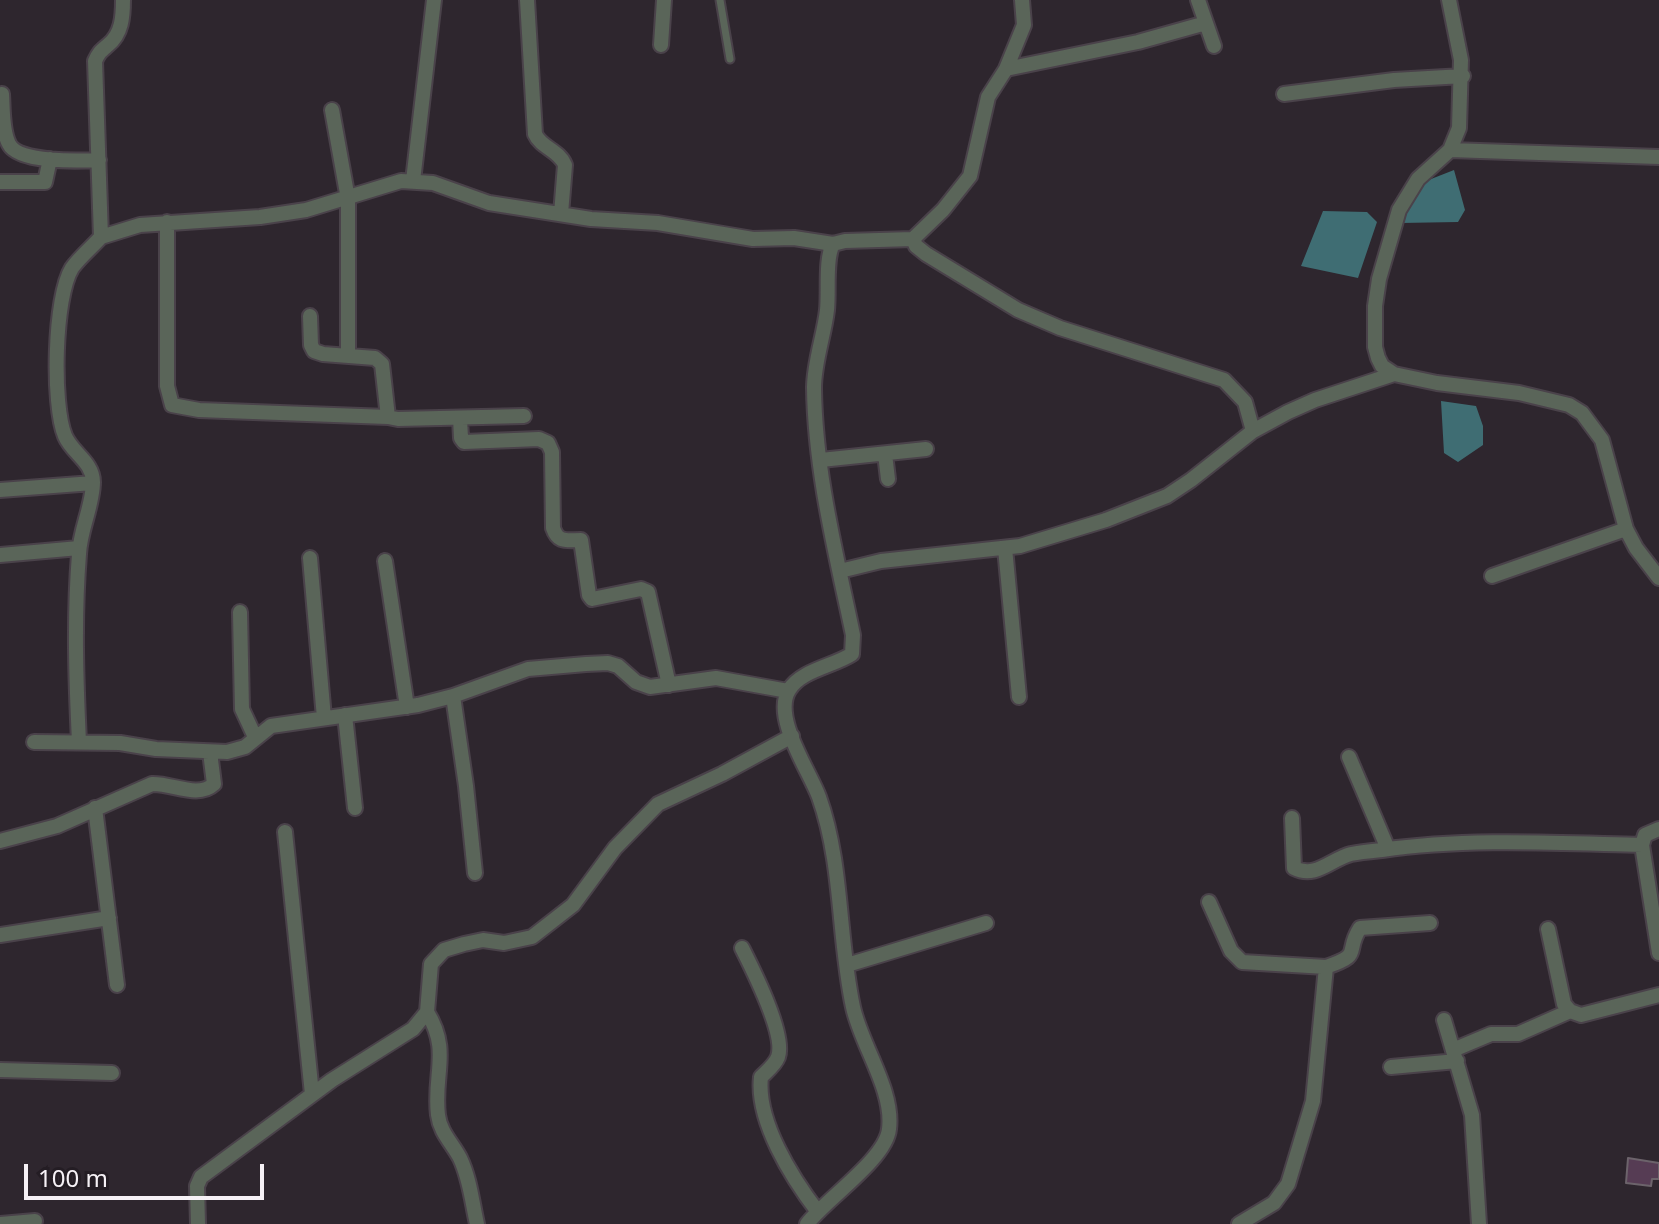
<!DOCTYPE html>
<html>
<head>
<meta charset="utf-8">
<style>
  body { margin:0 }
  #map { position:relative; width:1659px; height:1224px; overflow:hidden; background:#2e262e; font-family:"Noto Sans",sans-serif }
  canvas { display:block }
  .scale { position:absolute; left:24px; top:1164px; width:240px; height:36px; box-sizing:border-box; border:4px solid #f6f1f6; border-top:0; padding-left:10px; font-size:24px; line-height:28px; white-space:nowrap; color:#f6f1f6; -webkit-text-stroke:6px #241d24; paint-order:stroke }
</style>
</head>
<body>
<div id="map">
<canvas width="1659" height="1224"></canvas>
<div class="scale">100 m</div>
</div>
<script>
const c = document.querySelector('canvas').getContext('2d');
c.lineJoin = 'round';
function fill(path, color) {
  c.fillStyle = color;
  c.fill(path, 'evenodd');
}
function strokePath(path, color, width, dash) {
  c.strokeStyle = color;
  c.lineWidth = width;
  c.lineCap = dash ? 'butt' : 'round';
  c.setLineDash(dash || []);
  c.stroke(path);
}
fill(new Path2D(`
  M1454,170L1465,210L1458,222L1400,223L1426,181Z
  M1323,211L1367,212L1377,222L1358,278L1301,266Z
  M1441,401L1476,406L1483,426V445L1458,462L1444,453Z`), '#3f6d73');
const building = new Path2D(`
  M1628,1158L1659,1163V1179H1652L1651,1186L1626,1183Z`);
fill(building, '#563c54');
strokePath(building, '#6c636b', 2);
const lane = new Path2D(`
  M720,0L730,59`);
const street = new Path2D(`
  M527,0L535,134C541,148 559,150 565,165L561,214
  M1198,0L1214,46
  M1449,0L1461,60L1459,128L1450,150L1418,179L1399,210L1379,279L1375,306V347L1378,358L1382,366L1394,374L1437,383L1519,393L1569,405L1582,413L1602,440L1626,529L1636,548L1659,578
  M661,45L664,0
  M1006,69L1138,42L1206,23
  M2,94C3,109 2,131 9,144C18,163 80,161 99,160
  M1284,94L1394,80L1463,76
  M332,110L348,199V356
  M1450,150L1659,157
  M413,181L434,0
  M0,182H45L50,159
  M167,222V386L172,405L199,410L388,417L398,419L524,416
  M101,237L140,225L260,217L306,210L401,181L433,183L489,203L591,219L658,223L753,239L794,238L833,244
  M913,239L916,246L926,254L1018,310L1060,328L1224,380L1245,402L1253,431
  M310,316L311,345L314,351L323,354L375,358L382,364L388,417
  M460,418L461,438L464,442L539,439L548,443L552,452L553,528C558,543 566,540 581,540L589,595L592,599L641,589L648,592L669,685
  M885,454L888,479
  M821,460L926,449
  M0,490L93,483
  M1005,548L1019,697
  M0,555L79,548
  M310,558L324,718
  M385,561L407,707
  M840,571L881,561L1020,546L1106,520L1167,496L1191,480L1253,431L1288,412L1315,400L1394,374
  M1492,576L1626,529
  M240,612L242,709L255,737
  M453,696L466,786L475,873
  M345,715L355,808
  M34,742L120,743L156,749L227,752L245,747L271,726L418,705L453,696L528,669L586,664L608,663L618,666L636,682L650,687L716,678L788,691
  M79,742C76,679 74,617 79,554C80,530 93,505 93,482C93,462 72,453 65,436C52,405 54,297 72,268C80,257 92,247 101,237L95,61C99,52 101,51 108,45C122,34 123,16 123,0
  M1349,757L1388,849
  M95,808L117,985
  M1292,818L1294,868C1316,879 1331,859 1351,854C1361,852 1372,851 1382,850C1467,838 1556,843 1642,845
  M1659,829L1645,835L1642,845L1659,953
  M285,832L312,1094
  M0,841L57,826L152,784C172,783 198,799 214,784L210,752
  M1209,902L1231,951L1242,962L1326,967L1313,1101L1288,1184L1274,1203L1239,1224
  M1548,929L1564,1004L1570,1011L1581,1015L1659,995
  M0,935L109,918
  M742,948C753,970 786,1035 778,1057C775,1065 767,1071 761,1077C756,1121 792,1178 818,1212
  M847,965L986,923
  M1326,967C1364,954 1344,953 1360,928L1430,923
  M427,1012C451,1051 433,1074 438,1115C440,1132 452,1143 460,1158C470,1179 472,1202 477,1224
  M1444,1020L1472,1115L1479,1224
  M1453,1050L1491,1034H1518L1570,1011
  M1391,1067L1457,1061
  M0,1070L112,1073
  M0,1224L35,1221
  M198,1224L197,1186L201,1177L332,1080L413,1029L427,1012L431,964L444,950L464,944L483,940L504,943L532,937L573,905L615,848L658,804L722,774L792,736
  M807,1224C826,1199 886,1159 889,1129C894,1090 861,1045 853,1007C838,938 843,864 819,797C809,770 772,717 789,690C801,670 834,666 852,654L853,635C836,554 815,471 814,388C814,362 824,336 827,310C829,291 825,259 833,244L845,241L913,239L943,210L970,176L988,97L1006,69L1024,25L1022,0`);
strokePath(lane, '#4a424a', 11);
strokePath(street, '#4a424a', 18);
strokePath(lane, '#5a6559', 7);
strokePath(street, '#5a6559', 14);
</script>
</body>
</html>
